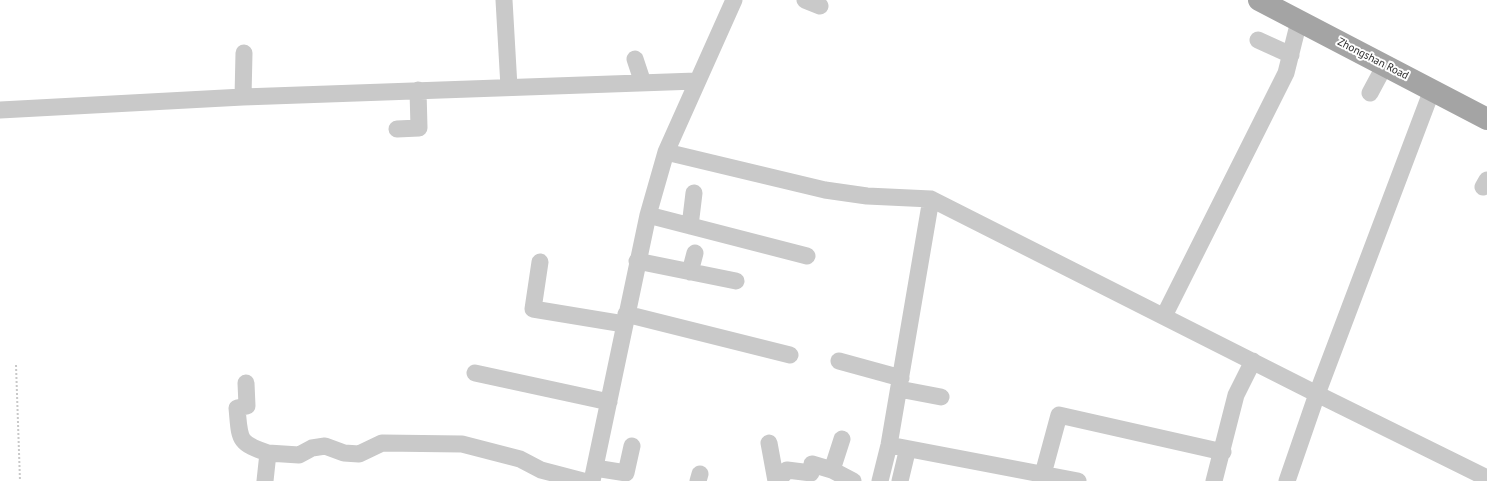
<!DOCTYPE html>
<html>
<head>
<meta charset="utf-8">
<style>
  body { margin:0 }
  canvas { display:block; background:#fff }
</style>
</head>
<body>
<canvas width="1487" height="481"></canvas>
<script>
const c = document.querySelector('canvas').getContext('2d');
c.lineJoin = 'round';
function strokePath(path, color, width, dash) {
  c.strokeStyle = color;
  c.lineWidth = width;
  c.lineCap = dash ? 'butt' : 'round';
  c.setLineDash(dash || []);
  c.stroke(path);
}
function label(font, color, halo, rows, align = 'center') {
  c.font = font + ' "PT Sans",sans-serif';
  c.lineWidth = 4;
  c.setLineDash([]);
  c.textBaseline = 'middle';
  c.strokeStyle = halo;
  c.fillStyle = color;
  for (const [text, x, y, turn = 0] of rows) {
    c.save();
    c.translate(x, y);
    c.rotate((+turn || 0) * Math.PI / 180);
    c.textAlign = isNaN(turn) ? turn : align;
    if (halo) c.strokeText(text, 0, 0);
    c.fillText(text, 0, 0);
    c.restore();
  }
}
strokePath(new Path2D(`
  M16,365L20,481`), '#c9c9c9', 2, [2, 2]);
strokePath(new Path2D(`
  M504,0L509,87
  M805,0L820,6
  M1258,40L1291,55
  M635,59L643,83
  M1432,90L1317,394L1487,478
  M1370,93L1385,65
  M243,97L244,53
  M0,110L243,97L696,81
  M397,129L419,128L418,90
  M666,152L825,190L867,196L931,199L1317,394L1287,481
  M1483,187L1487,180
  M648,215L807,256
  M690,226L694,193
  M637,261L736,281
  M540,262L533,309L624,324
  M690,272L695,253
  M626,314L790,355
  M1164,316L1286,73L1299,21
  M839,361L901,378
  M475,373L609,402
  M246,383L247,406L237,408C240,439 237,443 268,453
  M899,389L941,397
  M769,443L776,481
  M889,445L1078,481
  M595,468L626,473L632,446
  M832,470L842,439
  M1043,474L1059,415L1223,452
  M265,481L268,453L299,455L312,448L325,446L344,453L359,454L382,443L462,444L520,459L541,470L583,481
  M592,481L648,215L666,152L734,0
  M698,481L700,474
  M778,481L787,470L811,473L812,464L832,470L853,481
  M880,481L889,445L931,199
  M900,481L906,456
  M1214,481L1236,395L1253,361`), '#c9c9c9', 17);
strokePath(new Path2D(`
  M1259,0L1487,119`), '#a4a4a4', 22);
label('11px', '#2c2c2c', '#fff', [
  ["Zhongshan Road",1373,59,27]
]);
</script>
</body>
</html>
